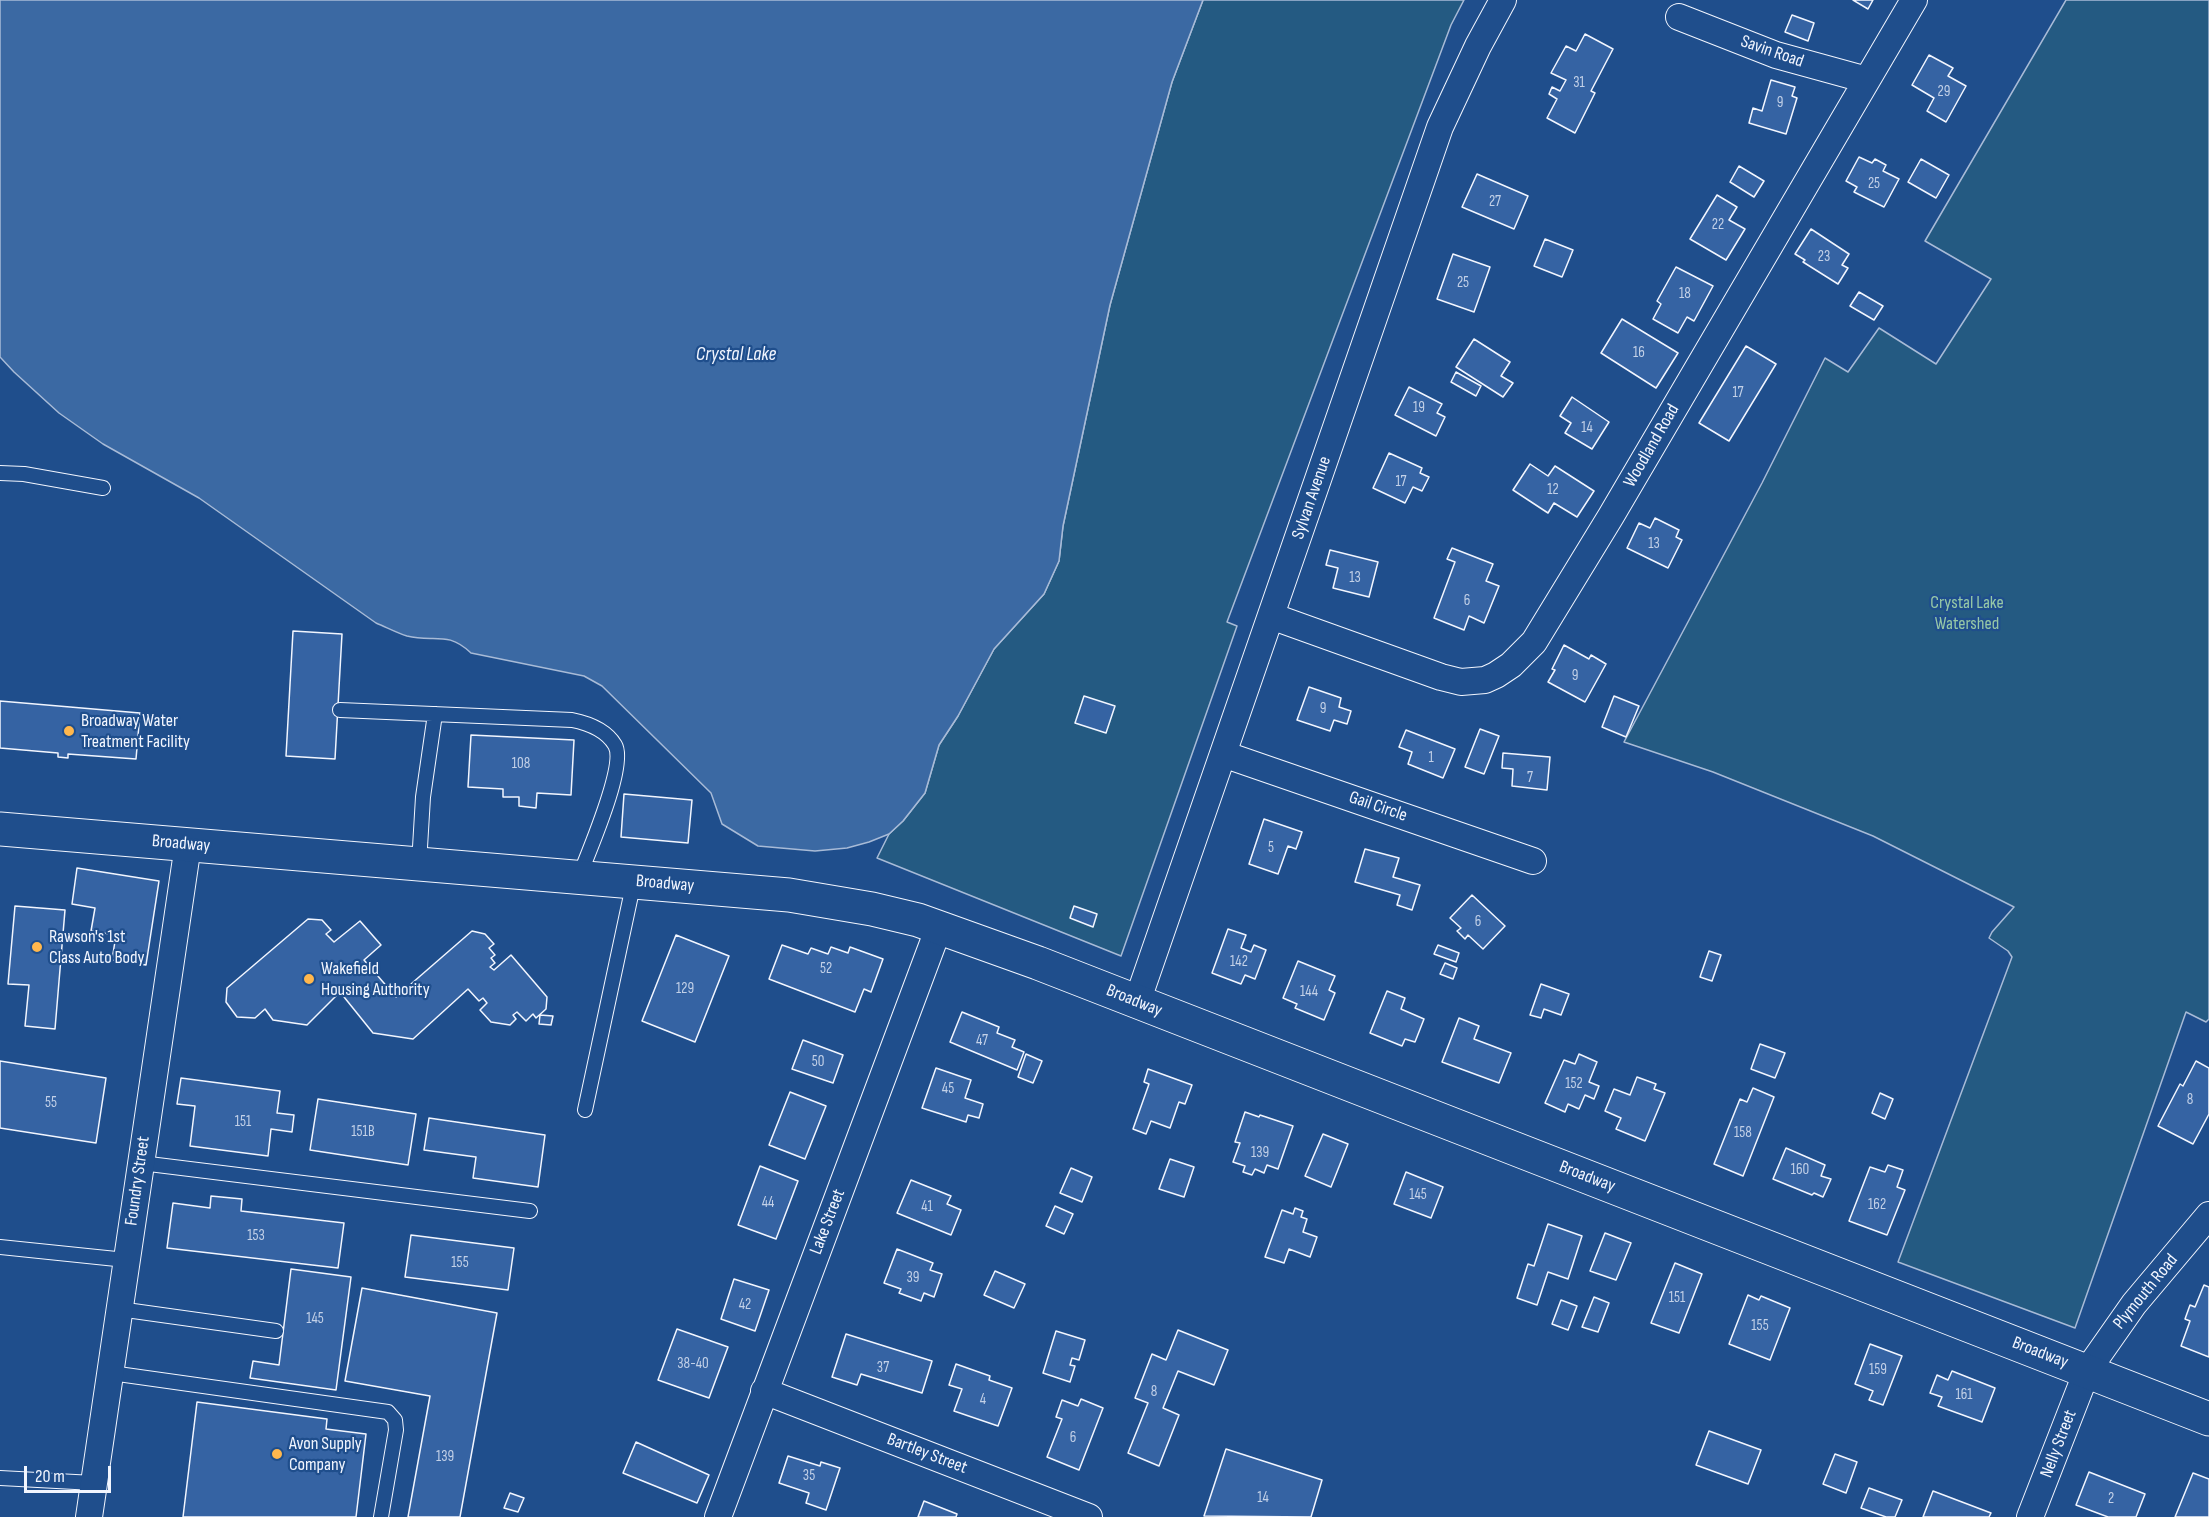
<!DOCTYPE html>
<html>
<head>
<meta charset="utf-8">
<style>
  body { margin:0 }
  #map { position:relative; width:2209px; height:1517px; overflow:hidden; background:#1f4e8c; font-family:"Sofia Sans Condensed",sans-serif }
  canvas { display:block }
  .scale { position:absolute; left:24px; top:1466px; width:87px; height:27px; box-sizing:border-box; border:3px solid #f2f6ff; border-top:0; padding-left:8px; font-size:18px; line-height:21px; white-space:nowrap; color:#f2f6ff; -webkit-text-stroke:4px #1f4e8c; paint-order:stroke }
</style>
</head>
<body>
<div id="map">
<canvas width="2209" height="1517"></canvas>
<div class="scale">20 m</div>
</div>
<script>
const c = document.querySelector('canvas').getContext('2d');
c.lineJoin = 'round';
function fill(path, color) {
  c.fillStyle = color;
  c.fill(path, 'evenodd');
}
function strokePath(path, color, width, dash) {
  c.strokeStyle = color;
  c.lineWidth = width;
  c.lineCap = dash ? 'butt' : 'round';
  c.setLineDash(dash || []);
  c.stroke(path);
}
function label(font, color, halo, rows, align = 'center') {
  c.font = font + ' "Sofia Sans Condensed",sans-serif';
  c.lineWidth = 4.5;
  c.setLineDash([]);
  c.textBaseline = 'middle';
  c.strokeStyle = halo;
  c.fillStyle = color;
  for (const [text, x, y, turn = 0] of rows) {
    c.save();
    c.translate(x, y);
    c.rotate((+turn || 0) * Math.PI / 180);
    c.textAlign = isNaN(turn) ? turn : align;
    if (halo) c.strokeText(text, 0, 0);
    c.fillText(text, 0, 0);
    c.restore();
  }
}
const green = new Path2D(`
  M1203,0H1464L1451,25L1227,622L1237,626L1121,956L877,858L889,834L903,821L925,793L939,745L958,716L994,649L1044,594L1059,561L1063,526L1110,305L1172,82Z
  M2066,0H2209V1019L2206,1022L2186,1012L2075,1328L1898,1262L2012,957L2008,951L1989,938L1992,932L2014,907L1873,836L1713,772L1624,742L1762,483L1825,358L1848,372L1879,328L1936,364L1991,279L1925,241Z`);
fill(green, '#245a82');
strokePath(green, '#a8bbd7', 1.5);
const water = new Path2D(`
  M0,0H1203L1172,82L1110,305L1063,526L1059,561L1044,594L994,649L958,716L939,745L925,793L903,821L889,834L869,842L847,848L815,851L758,846L722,824L711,793L602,686L584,676L471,653C447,630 434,643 407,636C397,633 386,627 376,623L199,498L103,444L59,413L14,372L0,357Z`);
fill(water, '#3b69a3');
strokePath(water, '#a8bbd7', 1.5);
const building = new Path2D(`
  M1853,0H1873L1868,9Z
  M1792,15L1814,23L1808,41L1785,32Z
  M1585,34L1613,49L1591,91L1595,93L1575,133L1547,118L1557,99L1549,94L1552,87L1560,91L1566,80L1551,73L1566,46L1576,51Z
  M1929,55L1953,68L1948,76L1966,86L1946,122L1927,111L1934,98L1912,85Z
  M1771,80L1795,87L1792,96L1797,98L1786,134L1749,123L1753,108L1762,111Z
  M1859,157L1872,163L1875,159L1886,165L1883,171L1899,179L1884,207L1854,192L1857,187L1846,181Z
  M1921,159L1949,175L1936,198L1908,182Z
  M1739,166L1764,181L1754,197L1730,182Z
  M1477,174L1528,196L1514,229L1462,207Z
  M1717,195L1737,207L1729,220L1745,229L1726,260L1690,239Z
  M1811,229L1849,254L1842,265L1848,268L1838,284L1803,262L1805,260L1795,254Z
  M1545,239L1573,250L1562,277L1534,266Z
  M1453,254L1490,267L1474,312L1437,299Z
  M1676,267L1713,286L1694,321L1687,317L1678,333L1653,319L1661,304L1657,301Z
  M1859,292L1883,306L1874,320L1850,306Z
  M1622,319L1678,353L1656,388L1601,353Z
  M1474,339L1510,362L1501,376L1513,383L1503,397L1456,367Z
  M1746,346L1776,364L1729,441L1699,423Z
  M1456,372L1481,386L1476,396L1451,382Z
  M1409,387L1442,404L1437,413L1445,417L1436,436L1395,415Z
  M1572,397L1609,422L1592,449L1565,433L1571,423L1560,416Z
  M1389,453L1422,468L1420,473L1429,477L1422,491L1413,487L1405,503L1373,488Z
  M1530,464L1548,476L1555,466L1594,491L1577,517L1554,503L1548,513L1513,490Z
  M1655,518L1679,530L1676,537L1682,540L1668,568L1627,548L1639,523L1650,528Z
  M1452,548L1493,564L1486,581L1499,586L1484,623L1469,616L1464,630L1434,618L1455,562L1447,559Z
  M1330,550L1378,562L1369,597L1333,588L1338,568L1326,565Z
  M293,631L342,634L335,759L286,756Z
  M1564,645L1589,659L1591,655L1606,664L1585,702L1548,682L1555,670L1552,669Z
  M1309,687L1341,698L1339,707L1351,711L1347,724L1334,720L1330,731L1297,720Z
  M1084,696L1115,706L1106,733L1075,723Z
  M1614,696L1639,706L1626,737L1602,727Z
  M0,701L140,713L136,759L68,754V758L58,757V753L0,748Z
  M1480,729L1499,736L1484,774L1465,767Z
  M1406,730L1455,749L1443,778L1408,764L1412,752L1399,747Z
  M471,735L574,740L571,795L537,793L536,808L519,806V797H503V789L468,787Z
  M1503,753L1550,757L1547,790L1512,786L1513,769L1502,768Z
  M624,794L692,800L688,843L621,837Z
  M1264,819L1302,832L1296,849L1288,846L1278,874L1249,864Z
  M1365,849L1399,858L1393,877L1420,885L1412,910L1397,905L1400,895L1355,882Z
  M77,868L159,881L146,965L112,960L116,935L91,931L95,908L72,904Z
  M1472,895L1505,926L1483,949L1468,935L1465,939L1457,931L1461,928L1450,918Z
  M15,906L65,910L55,1029L25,1026L29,985L8,984Z
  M1074,906L1097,914L1093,927L1070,918Z
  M308,919L322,920L331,930L326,934L334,942L360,921L381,945L364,960L396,997L472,931L485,934L494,944L489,948L495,955L491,958L495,963L490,967L494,970L511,955L547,997L546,1009L536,1018L533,1014L526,1021L517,1012L513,1015L516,1019L510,1025L491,1022L480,1010L487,1003L483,998L479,1001L468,989L413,1039L373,1033L340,992L307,1025L273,1020L265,1009L255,1018L237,1017L226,1002L227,988Z
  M1228,929L1246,935L1241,948L1251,952L1254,945L1266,950L1255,979L1245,975L1241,984L1212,973Z
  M676,935L729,956L695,1042L642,1021Z
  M782,945L808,954L811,948L828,954L831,947L848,953L850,947L883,959L871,992L864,989L855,1012L769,979Z
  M1438,945L1459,953L1456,962L1434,954Z
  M1709,951L1721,955L1712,981L1700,977Z
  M1298,961L1335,976L1329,990L1335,993L1324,1020L1295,1008L1297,1004L1283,998Z
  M1445,963L1457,968L1453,979L1440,974Z
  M1541,984L1569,994L1561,1015L1544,1009L1541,1018L1530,1015Z
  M1387,991L1405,998L1401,1009L1424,1019L1415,1042L1405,1039L1402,1046L1370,1033Z
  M962,1012L999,1027L997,1033L1015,1040L1012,1047L1024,1052L1017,1070L950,1042Z
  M540,1015L553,1016L551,1025L539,1024Z
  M1459,1018L1479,1026L1474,1039L1511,1053L1499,1083L1442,1062Z
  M803,1040L843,1055L833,1083L792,1069Z
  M1760,1044L1785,1053L1775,1078L1751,1069Z
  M1026,1054L1042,1061L1033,1083L1018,1077Z
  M1579,1054L1597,1062L1589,1082L1599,1086L1594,1099L1585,1095L1579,1109L1568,1104L1565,1112L1545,1103L1564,1060L1575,1064Z
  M0,1061L106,1078L96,1143L0,1128Z
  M2196,1061L2209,1068V1114L2193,1144L2158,1126L2180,1084L2183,1086Z
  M936,1068L971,1080L965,1098L983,1104L979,1118L968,1115L966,1122L922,1108Z
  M1148,1069L1192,1085L1185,1104L1179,1102L1170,1128L1151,1121L1146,1134L1133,1129L1149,1084L1144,1082Z
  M1637,1077L1656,1084L1654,1089L1665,1093L1645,1141L1616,1129L1621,1118L1605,1111L1614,1089L1630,1095Z
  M181,1078L280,1091L277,1113L294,1115L292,1132L271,1129L268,1156L190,1146L195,1106L177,1104Z
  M1753,1088L1774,1097L1743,1176L1714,1164L1740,1099L1747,1102Z
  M790,1092L826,1106L805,1159L769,1145Z
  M1880,1093L1893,1099L1885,1119L1872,1113Z
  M318,1099L416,1114L408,1165L310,1150Z
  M1245,1112L1259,1117L1260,1115L1293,1126L1278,1169L1267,1165L1264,1173L1255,1169L1252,1175L1243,1172L1245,1166L1233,1162L1240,1143L1235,1142Z
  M429,1118L545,1135L538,1187L473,1178L476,1157L424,1150Z
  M1323,1134L1348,1144L1331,1187L1305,1176Z
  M1786,1148L1825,1165L1821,1176L1831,1179L1823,1197L1814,1193L1812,1195L1773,1179Z
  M1170,1159L1194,1167L1184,1197L1159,1189Z
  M1888,1165L1903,1170L1897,1187L1905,1190L1887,1235L1849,1221L1870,1167L1885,1172Z
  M760,1166L798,1181L776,1239L738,1225Z
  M1071,1168L1092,1177L1082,1202L1060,1193Z
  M1406,1172L1443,1187L1431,1218L1394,1204Z
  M911,1180L951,1196L947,1204L961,1210L951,1235L897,1213Z
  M211,1196L242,1199L241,1211L344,1223L338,1268L167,1248L173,1203L210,1208Z
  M1055,1206L1073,1214L1064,1234L1046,1226Z
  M1295,1208L1303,1211L1301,1217L1307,1219L1303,1232L1317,1237L1310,1257L1289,1249L1284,1263L1265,1257L1282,1210L1293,1214Z
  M1548,1224L1582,1236L1568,1279L1548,1272L1537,1305L1517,1298L1528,1264L1534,1266Z
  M1605,1233L1631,1243L1616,1280L1590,1271Z
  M411,1235L514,1248L508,1290L405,1277Z
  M897,1249L933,1263L930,1270L942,1274L934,1297L924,1293L921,1301L899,1293L901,1289L884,1283Z
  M1675,1263L1702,1274L1679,1333L1651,1323Z
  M291,1269L351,1277L336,1390L250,1378L253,1361L279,1365Z
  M995,1271L1025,1284L1014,1308L984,1295Z
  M734,1279L769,1290L755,1331L721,1319Z
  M2204,1285L2209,1287V1357L2181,1346L2190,1321L2185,1319L2190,1305L2195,1307Z
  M362,1288L497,1313L460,1517H408L430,1396L345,1381Z
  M1748,1295L1759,1300L1761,1296L1790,1308L1770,1360L1729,1344Z
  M1594,1297L1609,1303L1598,1332L1582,1327Z
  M1561,1300L1577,1306L1568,1330L1552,1324Z
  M677,1329L728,1347L709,1398L658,1380Z
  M1178,1330L1228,1350L1214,1385L1178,1371L1163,1408L1179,1415L1159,1466L1128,1453L1148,1403L1135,1398L1152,1354L1166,1360Z
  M1056,1331L1085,1340L1079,1360L1072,1358L1070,1365L1075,1366L1070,1382L1043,1373Z
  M846,1334L932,1361L922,1393L861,1374L857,1385L832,1377Z
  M1870,1344L1902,1356L1883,1405L1869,1400L1873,1391L1855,1384Z
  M956,1364L990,1376L989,1380L1012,1388L998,1426L954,1411L962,1389L949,1385Z
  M1952,1371L1995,1388L1982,1422L1938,1406L1942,1397L1930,1393L1937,1375L1948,1380Z
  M1081,1399L1103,1408L1079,1470L1047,1457L1062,1419L1056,1417L1062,1400L1078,1406Z
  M197,1402L327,1419L326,1429L366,1434L356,1517H183Z
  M1709,1431L1761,1450L1748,1484L1696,1465Z
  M636,1442L709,1475L697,1503L623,1473Z
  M1226,1449L1322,1480L1311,1517L1204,1516Z
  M1835,1454L1857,1462L1846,1493L1823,1484Z
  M788,1456L820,1466L821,1462L840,1468L826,1510L806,1503L809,1493L779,1483Z
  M2089,1472L2145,1494L2136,1517H2108L2076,1505Z
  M2193,1473L2209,1479V1517H2175Z
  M1869,1488L1902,1500L1895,1517H1886L1861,1508Z
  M1933,1491L1991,1513L1989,1517H1923Z
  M510,1493L524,1498L518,1512L504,1508Z
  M924,1501L957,1514L956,1517H918Z`);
fill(building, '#3563a3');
strokePath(building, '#f2f6ff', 1.5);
const lane = new Path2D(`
  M0,473L24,474L103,488
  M340,710L572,720C587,723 606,730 615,745C627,765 588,853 579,877
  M419,864L423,797L435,714
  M585,1110L634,881
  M141,1163L530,1211
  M0,1247L126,1260
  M119,1309L276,1331
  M111,1373L388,1412L395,1420L396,1430L381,1517
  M0,1478L94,1483`);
const street = new Path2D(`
  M1679,17L1776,55L1867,80
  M1271,616L1441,677L1461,682L1485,680L1496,675L1511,665L1534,642L1611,516L1914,0
  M1223,754L1533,861
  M1137,1002L1440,127L1478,46L1503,0
  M764,1391L1089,1517
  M89,1517L188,845
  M718,1517L939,927
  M2030,1517L2087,1371L2134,1304L2209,1215`);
const secondary = new Path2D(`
  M0,829L789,895L872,909L918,920L1038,963L2209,1419`);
strokePath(lane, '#f2f6ff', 16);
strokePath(street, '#f2f6ff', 28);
strokePath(secondary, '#f2f6ff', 35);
strokePath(lane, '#1f4e8c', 14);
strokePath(street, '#1f4e8c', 26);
strokePath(secondary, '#1f4e8c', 33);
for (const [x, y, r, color] of [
  [69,731,6,"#ffb74d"],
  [37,947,6,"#ffb74d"],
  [309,979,6,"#ffb74d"],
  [277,1454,6,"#ffb74d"]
]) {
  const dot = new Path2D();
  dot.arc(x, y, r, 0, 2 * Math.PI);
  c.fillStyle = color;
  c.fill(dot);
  strokePath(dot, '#1f4e8c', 2);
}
label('15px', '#c3d1e8', null, [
  ["31",1579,83],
  ["29",1944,92],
  ["9",1780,103],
  ["25",1874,184],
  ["27",1495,202],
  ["22",1718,225],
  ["23",1824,257],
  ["25",1463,283],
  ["18",1685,294],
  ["16",1639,353],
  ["17",1738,393],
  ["19",1419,408],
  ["14",1587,428],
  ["17",1401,482],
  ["12",1553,490],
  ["13",1654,544],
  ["13",1355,578],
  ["6",1467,601],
  ["9",1575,676],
  ["9",1323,709],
  ["1",1431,758],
  ["108",521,764],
  ["7",1530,778],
  ["5",1271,848],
  ["6",1478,922],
  ["142",1239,962],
  ["52",826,969],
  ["129",685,989],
  ["144",1309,992],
  ["47",982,1041],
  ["50",818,1062],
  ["152",1574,1084],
  ["45",948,1089],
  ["8",2190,1100],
  ["55",51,1103],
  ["151",243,1122],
  ["151B",363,1132],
  ["158",1743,1133],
  ["139",1260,1153],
  ["160",1800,1170],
  ["145",1418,1195],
  ["44",768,1203],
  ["162",1877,1205],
  ["41",927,1207],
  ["153",256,1236],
  ["155",460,1263],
  ["39",913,1278],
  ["151",1677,1298],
  ["42",745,1305],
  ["145",315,1319],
  ["155",1760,1326],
  ["38-40",693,1364],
  ["37",883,1368],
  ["159",1878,1370],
  ["8",1154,1392],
  ["161",1964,1395],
  ["4",983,1400],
  ["6",1073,1438],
  ["139",445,1457],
  ["35",809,1476],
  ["14",1263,1498],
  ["2",2111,1499]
]);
label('18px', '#f2f6ff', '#1f4e8c', [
  ["Savin Road",1772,52,19],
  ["Woodland Road",1652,446,-60],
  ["Sylvan Avenue",1312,498,-71],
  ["Gail Circle",1378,807,19],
  ["Broadway",181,844,5],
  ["Broadway",665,884,5],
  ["Broadway",1134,1001,22],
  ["Broadway",1587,1177,21],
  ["Foundry Street",138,1181,-82],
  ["Lake Street",828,1222,-69],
  ["Plymouth Road",2146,1292,-51],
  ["Broadway",2040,1353,21],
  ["Nelly Street",2059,1444,-69],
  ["Bartley Street",927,1454,21]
]);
label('18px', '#97c8a6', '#1f4e8c', [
  ["Crystal Lake",1967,603],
  ["Watershed",1967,624]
]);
label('18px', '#f2f6ff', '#1f4e8c', [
  ["Broadway Water",81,721],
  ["Treatment Facility",81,742],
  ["Rawson's 1st",49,937],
  ["Class Auto Body",49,958],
  ["Wakefield",321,969],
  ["Housing Authority",321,990],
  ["Avon Supply",289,1444],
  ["Company",289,1465]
], 'left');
label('italic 20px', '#f2f6ff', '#1f4e8c', [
  ["Crystal Lake",736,355]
]);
</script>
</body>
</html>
